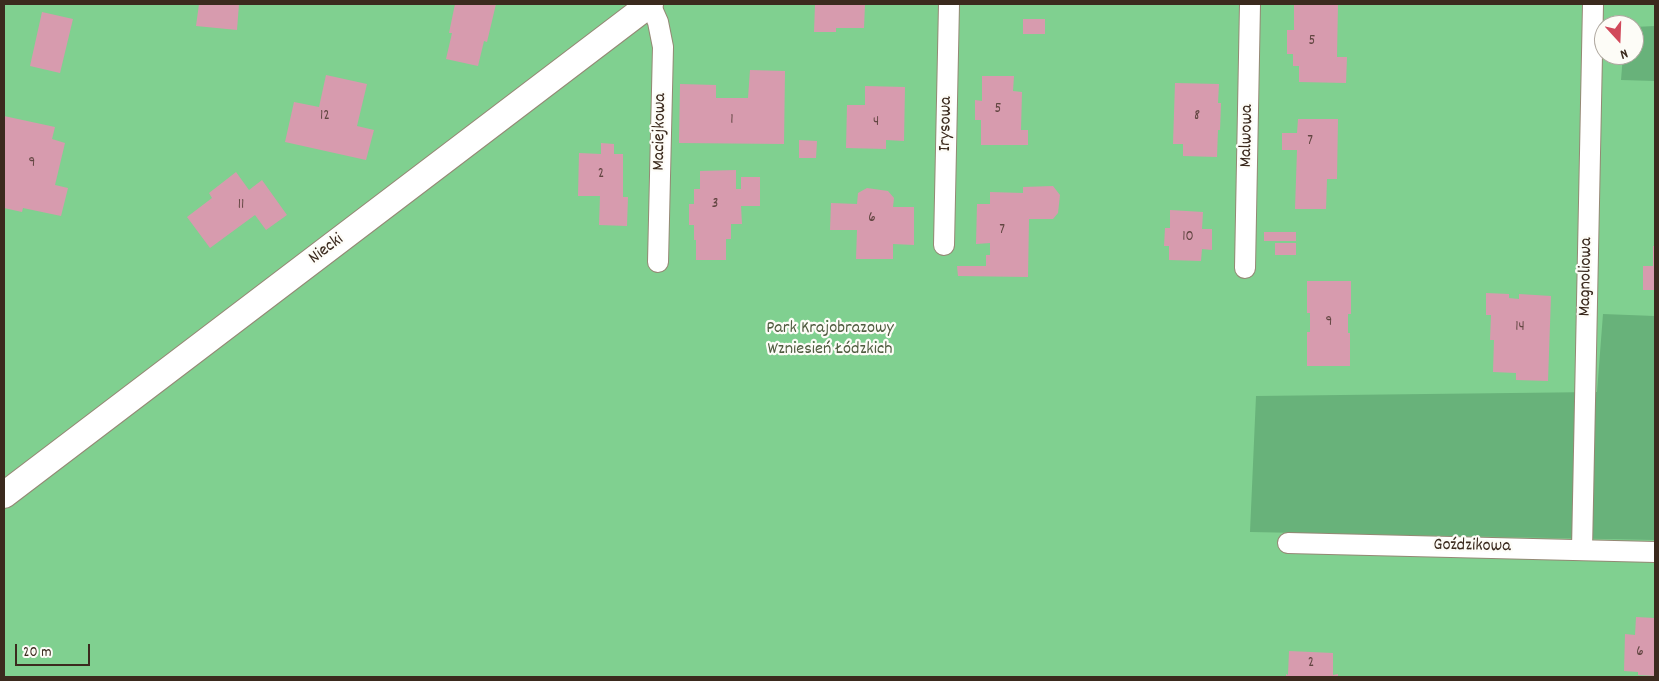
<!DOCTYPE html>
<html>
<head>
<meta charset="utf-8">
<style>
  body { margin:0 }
  #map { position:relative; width:1659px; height:681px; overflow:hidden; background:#eee6c9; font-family:Dekko,sans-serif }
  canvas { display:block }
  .frame { position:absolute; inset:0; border:5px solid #3b2a1e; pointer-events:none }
  .north { position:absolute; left:1594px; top:15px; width:50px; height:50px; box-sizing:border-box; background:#fdfcf7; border:1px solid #afa8a0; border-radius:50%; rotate:160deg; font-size:14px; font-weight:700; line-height:20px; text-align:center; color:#3b2a1e }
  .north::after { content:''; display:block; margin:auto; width:18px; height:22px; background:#d1495b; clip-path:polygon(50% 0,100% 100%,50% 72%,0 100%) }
  .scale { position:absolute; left:15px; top:644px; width:75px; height:22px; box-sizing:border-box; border:2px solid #3b2a1e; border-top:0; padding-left:6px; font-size:15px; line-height:18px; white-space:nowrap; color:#3b2a1e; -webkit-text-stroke:4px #fdfcf7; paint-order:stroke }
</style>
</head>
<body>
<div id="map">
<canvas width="1659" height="681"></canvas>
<div class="frame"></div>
<div class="north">N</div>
<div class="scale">20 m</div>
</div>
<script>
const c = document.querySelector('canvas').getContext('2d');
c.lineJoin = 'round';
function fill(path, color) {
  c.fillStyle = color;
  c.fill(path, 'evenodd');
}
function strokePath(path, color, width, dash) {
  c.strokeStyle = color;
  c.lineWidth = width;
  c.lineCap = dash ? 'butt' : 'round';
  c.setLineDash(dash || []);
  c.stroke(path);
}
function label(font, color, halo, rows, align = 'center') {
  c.font = font + ' Dekko,sans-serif';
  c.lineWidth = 4.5;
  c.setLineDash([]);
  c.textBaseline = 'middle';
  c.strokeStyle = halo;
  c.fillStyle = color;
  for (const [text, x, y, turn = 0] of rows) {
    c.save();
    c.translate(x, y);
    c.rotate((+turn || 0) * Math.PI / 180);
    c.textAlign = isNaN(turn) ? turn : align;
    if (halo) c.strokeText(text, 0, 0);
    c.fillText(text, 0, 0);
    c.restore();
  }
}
fill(new Path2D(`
  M4,4H1655V677H4ZM1604,25H1634V55H1604Z`), '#80d090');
fill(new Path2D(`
  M1655,26V81L1621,80L1623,55H1634V27Z
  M1603,314L1655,316V540L1250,532L1256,396L1597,392Z`), '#68b27a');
fill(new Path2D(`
  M199,4H239L237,30L196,26Z
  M455,4H496L487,42L484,41L478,66L446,59L452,33H449Z
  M815,4H865L864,28H836V32H814Z
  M1294,4H1338L1337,57H1347L1346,83L1299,82V66H1293V54H1287V30H1294Z
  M42,12L73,19L60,73L30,66Z
  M1023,19H1045V34H1023Z
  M750,70L785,71L784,144L679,143L680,84L716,85V98H748Z
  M326,75L367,84L357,126L374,130L366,160L285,142L294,102L319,107Z
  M982,76H1014L1013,91L1022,92L1021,130H1028V145H981V120H975V100L982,101Z
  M1175,83L1219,84L1218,103H1221L1220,130H1218L1217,157L1183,156V144H1173Z
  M865,86L905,87L904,141L886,140V149L846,148L847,105H865Z
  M4,116L55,127L52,139L65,143L55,185L68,188L61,216L23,208L22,212L4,208Z
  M1298,119H1338L1337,179H1327L1326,209H1295L1297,150H1282V133H1297Z
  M799,140L817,141L816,158H799Z
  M601,143L614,144V154H623V197H628L627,226L599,225L600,196H578L579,153L601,154Z
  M736,170V189H741V177H760V206H741L742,224H731V239H726V260H696V240H694V225H689V204H694V189H700V171Z
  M236,172L249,190L262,180L287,215L266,230L255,215L210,248L187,217L212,198L209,193Z
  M1053,186L1060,195L1058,213L1053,219H1029L1028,277L958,276L957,266H986V255H990V243L976,244L977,204H990V192L1023,193V187Z
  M867,188L888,191L894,198L893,207H914V245L893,244V259H856L857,230H830L831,203L857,204L858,193Z
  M1170,210L1203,212L1202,229H1212V250L1202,249L1201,261L1169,260V246H1164L1165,228H1170Z
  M1264,232H1296V241H1264Z
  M1275,243H1296V255H1275Z
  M1653,246H1655V290H1643V266H1653Z
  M1307,281H1351V314H1348V333H1350V366H1307V332H1310V313H1307Z
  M1486,293L1509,294V298L1519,299V294L1551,296L1548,381L1516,380V373L1493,372L1494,340H1490L1491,315H1486Z
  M1636,617L1655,618V676L1638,675V672L1624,671L1625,634L1635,635Z
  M1289,651L1333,653V675L1338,674V677H1286V674L1288,675Z`), '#d79bae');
const minor = new Path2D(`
  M650,4L658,22L663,47L658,262
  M944,245L949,4
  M1245,268L1250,4
  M1288,543L1655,552
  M1582,550L1593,4`);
const tertiary = new Path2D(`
  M4,495L650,4`);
strokePath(minor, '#948874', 22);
strokePath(tertiary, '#948874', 28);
strokePath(minor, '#fff', 20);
strokePath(tertiary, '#fff', 26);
label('15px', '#624642', null, [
  ["5",1312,42],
  ["5",998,110],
  ["12",325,117],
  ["8",1197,117],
  ["1",732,121],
  ["4",876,123],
  ["7",1310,142],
  ["9",32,164],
  ["2",601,175],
  ["3",715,205],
  ["11",241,206],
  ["6",872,219],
  ["7",1002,231],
  ["10",1188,238],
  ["9",1329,323],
  ["14",1520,328],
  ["6",1640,653],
  ["2",1311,664]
]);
label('18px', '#3b2a1e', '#fdfcf7', [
  ["Irysowa",947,124,-89],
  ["Maciejkowa",661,132,-89],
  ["Malwowa",1248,136,-89],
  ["Niecki",327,250,-37],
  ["Magnoliowa",1587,277,-89],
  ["Goździkowa",1472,547,1]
]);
label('18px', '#505c40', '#fdfcf7', [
  ["Park Krajobrazowy",830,330],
  ["Wzniesień Łódzkich",830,351]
]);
</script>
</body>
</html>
